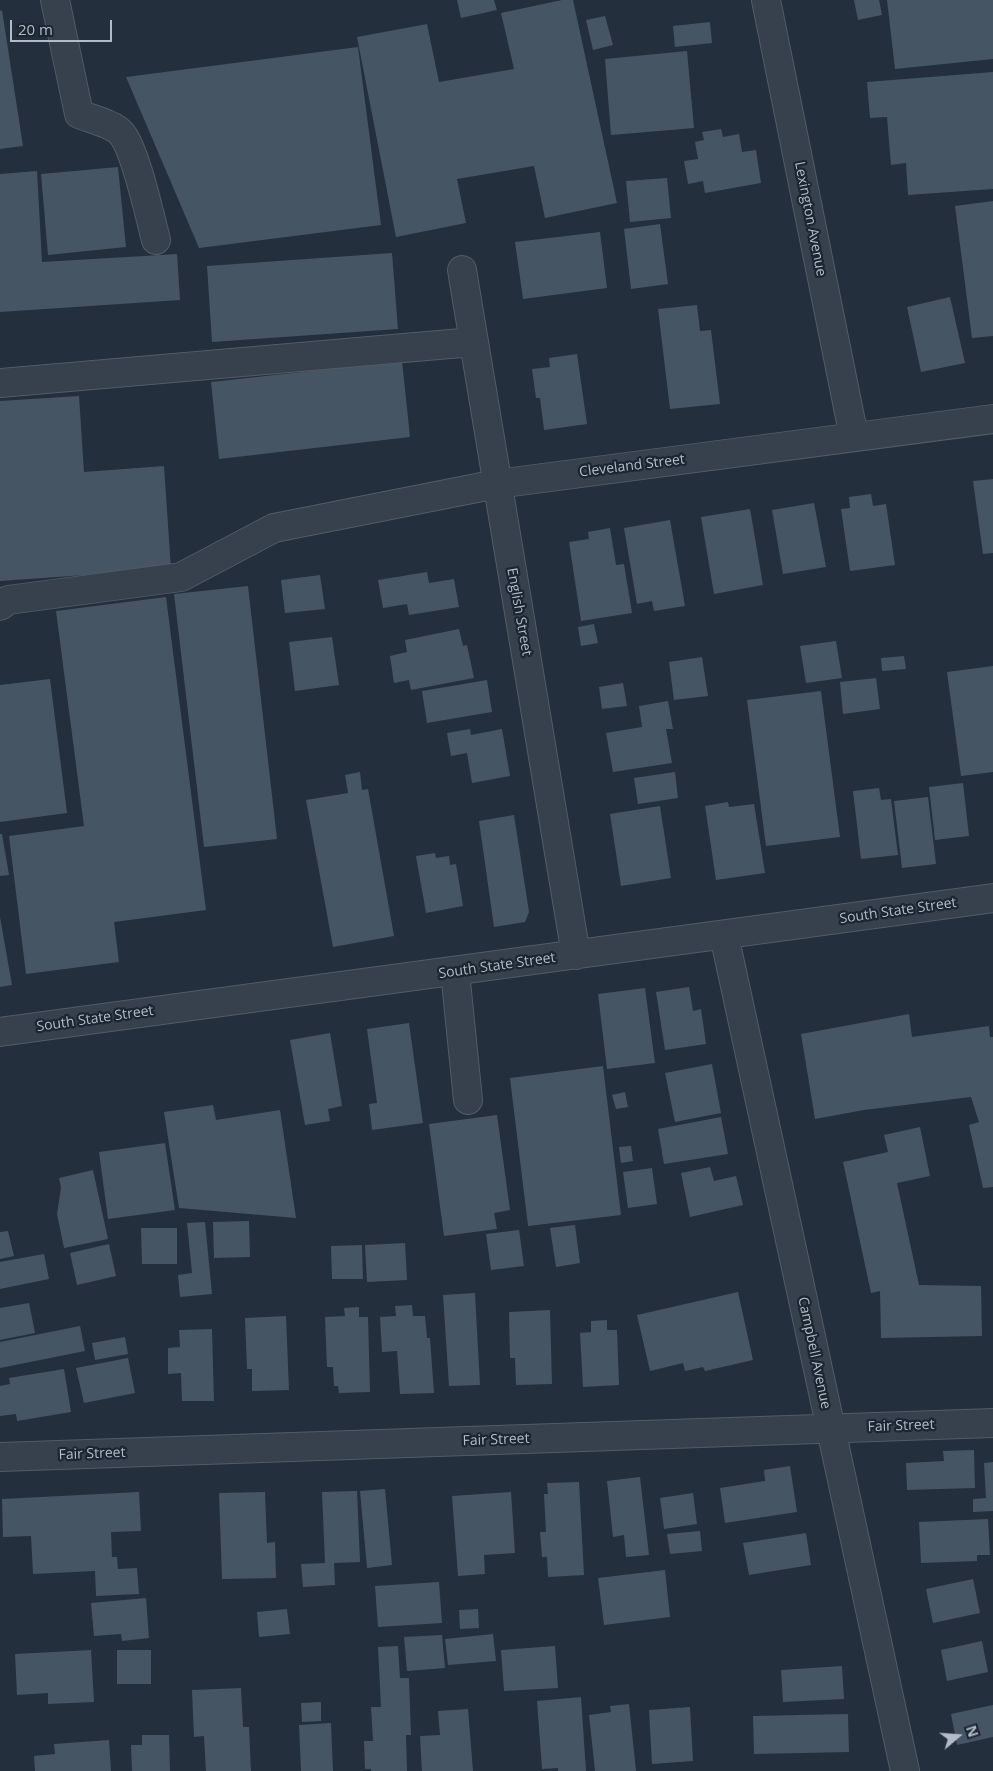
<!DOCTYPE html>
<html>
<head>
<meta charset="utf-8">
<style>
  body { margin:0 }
  #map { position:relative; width:993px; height:1771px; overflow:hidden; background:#232f3c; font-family:"Open Sans",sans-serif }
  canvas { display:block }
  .north { position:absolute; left:933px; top:1711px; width:50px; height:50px; -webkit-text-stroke:4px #1c2631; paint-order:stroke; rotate:72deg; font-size:14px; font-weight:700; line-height:20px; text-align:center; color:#b2bcc8 }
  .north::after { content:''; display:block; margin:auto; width:18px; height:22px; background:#b2bcc8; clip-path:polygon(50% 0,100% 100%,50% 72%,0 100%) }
  .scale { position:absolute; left:10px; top:20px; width:102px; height:22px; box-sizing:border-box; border:2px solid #b2bcc8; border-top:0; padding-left:6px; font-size:15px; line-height:18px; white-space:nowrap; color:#b2bcc8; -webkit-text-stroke:4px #1c2631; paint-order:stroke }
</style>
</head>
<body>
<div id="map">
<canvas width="993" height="1771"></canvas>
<div class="north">N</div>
<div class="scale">20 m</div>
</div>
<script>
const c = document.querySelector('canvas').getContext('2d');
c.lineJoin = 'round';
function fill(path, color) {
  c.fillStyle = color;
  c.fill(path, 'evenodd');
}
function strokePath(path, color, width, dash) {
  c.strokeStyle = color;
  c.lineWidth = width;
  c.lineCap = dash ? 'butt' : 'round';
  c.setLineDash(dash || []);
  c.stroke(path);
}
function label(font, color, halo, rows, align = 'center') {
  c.font = font + ' "Open Sans",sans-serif';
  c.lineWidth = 4.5;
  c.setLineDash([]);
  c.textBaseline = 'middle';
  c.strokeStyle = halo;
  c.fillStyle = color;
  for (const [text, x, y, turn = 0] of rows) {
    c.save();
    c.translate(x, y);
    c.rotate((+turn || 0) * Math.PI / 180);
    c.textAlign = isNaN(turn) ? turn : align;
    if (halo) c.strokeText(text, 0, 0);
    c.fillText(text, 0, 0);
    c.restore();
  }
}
fill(new Path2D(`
  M457,0H494L497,10L461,18Z
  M562,0H573L617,203L545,218L534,166L457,179L466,223L396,237L357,37L427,24L439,82L514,69L501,13Z
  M854,0H879L882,15L858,20Z
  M887,0H993V59L895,69Z
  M2,10L23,146L0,149V11Z
  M605,16L613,45L593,50L586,20Z
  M710,22L712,43L675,47L673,26Z
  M358,47L381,225L199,248L126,77Z
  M687,51L694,128L611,135L605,59Z
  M993,72V189L908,195L906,163L891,165L887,117L870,118L867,82Z
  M721,129L723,137L739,134L742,152L756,150L761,183L705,193L703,181L688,184L684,161L698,159L695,142L704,140L702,132Z
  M118,167L126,247L48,255L41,174Z
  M37,171L42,262L177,254L180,300L0,312V174Z
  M667,178L671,218L630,222L626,181Z
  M993,201V336L972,338L955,206Z
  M660,224L668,284L631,289L624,229Z
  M600,232L607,288L523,299L515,242Z
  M392,253L398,329L212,342L207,266Z
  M950,297L965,363L921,372L907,307Z
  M697,305L700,331L711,330L720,404L670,409L658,309Z
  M577,354L587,424L544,430L540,398H536L532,369L550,367L549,358Z
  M402,361L410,437L219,459L211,382Z
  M79,396L84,472L164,466L171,569L0,581V401Z
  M993,479V553L983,554L973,481Z
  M871,494L873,506L886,504L895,565L850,571L841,509L850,508L849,497Z
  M814,503L826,567L783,574L772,510Z
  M750,509L763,585L714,594L701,517Z
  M670,520L685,606L654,611L652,601L637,604L624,528Z
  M610,528L616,565L624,564L632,613L581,621L569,542L589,539L588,532Z
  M427,572L429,583L454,579L459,607L409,615L407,604L383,608L378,580Z
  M320,575L325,609L285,613L281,580Z
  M248,586L277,839L204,847L174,594Z
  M166,597L206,910L114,922L119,962L26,974L9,836L84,826L56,611Z
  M594,624L598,643L581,646L578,627Z
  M459,629L463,646L467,645L474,678L411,690L409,680L394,683L390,656L407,652L405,640Z
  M332,637L339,685L295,691L289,642Z
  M836,641L842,678L806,683L800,646Z
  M904,656L906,669L882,671L881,658Z
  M702,657L708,696L674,700L669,662Z
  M993,666V772L961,776L947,672Z
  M876,678L880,709L843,714L840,682Z
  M50,679L67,813L0,822V685Z
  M487,680L492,712L427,723L422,691Z
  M623,683L627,706L602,709L599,687Z
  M821,691L840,837L766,846L747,700Z
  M668,701L673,729H666L672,763L613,772L606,733L642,727L639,706Z
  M470,729L471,735L502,729L510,776L472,783L467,753L451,756L447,733Z
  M360,772L362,790L368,789L394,936L333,947L306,800L348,793L345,775Z
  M675,772L678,798L638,804L634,778Z
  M963,783L969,836L935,840L929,787Z
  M879,788L881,800L891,799L898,855L861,859L853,791Z
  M928,797L936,864L902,868L894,801Z
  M728,802L729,807L754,804L765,873L716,880L705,806Z
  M660,806L671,878L621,886L610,814Z
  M514,815L529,912L525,922L494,927L479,821Z
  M0,834H2L9,875L0,876Z
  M435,853L436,858L449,856L450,865L456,864L463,906L426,913L416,856Z
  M0,917L12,985L0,987Z
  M689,987L693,1011L701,1009L706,1044L665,1050L656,992Z
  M645,988L655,1063L607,1069L598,994Z
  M909,1014L912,1037L989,1026L990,1037H993V1187L983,1188L969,1125L979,1122L971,1097L864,1110L815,1119L801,1034Z
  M409,1023L423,1123L372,1130L369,1104L377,1103L367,1029Z
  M330,1033L342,1106L328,1109L330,1121L305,1125L290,1040Z
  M712,1064L721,1113L675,1122L665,1073Z
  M603,1066L621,1215L528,1226L510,1078Z
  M625,1092L628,1107L616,1109L612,1095Z
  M213,1105L216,1120L280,1110L296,1218L179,1208L164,1112Z
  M497,1115L510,1210L494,1213L497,1229L444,1236L429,1124Z
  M721,1117L728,1154L664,1164L658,1129Z
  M920,1127L930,1176L897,1183L919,1285L981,1286L982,1336L881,1338L880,1291L871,1293L843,1162L888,1152L884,1135Z
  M165,1143L175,1210L108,1219L99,1152Z
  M631,1146L633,1161L621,1163L619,1147Z
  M710,1167L714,1181L736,1176L743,1205L690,1217L681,1173Z
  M652,1168L657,1204L628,1208L623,1172Z
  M93,1170L108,1239L64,1248L57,1214L61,1188L59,1178Z
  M249,1221L250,1257L214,1258L213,1222Z
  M205,1222L212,1294L180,1297L178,1275L192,1273L187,1223Z
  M575,1225L580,1263L556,1267L550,1228Z
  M141,1228H177V1264H142Z
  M519,1230L524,1266L491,1270L486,1234Z
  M8,1231L14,1256L0,1259V1232Z
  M405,1243L407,1280L367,1282L365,1245Z
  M109,1244L116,1276L77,1285L70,1253Z
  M362,1245L363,1279H332L331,1246Z
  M44,1254L49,1279L0,1289V1262Z
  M738,1292L753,1360L705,1371L703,1367L685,1371L683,1363L650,1371L637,1315Z
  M475,1293L480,1385L449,1386L443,1295Z
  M29,1303L35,1333L0,1340V1308Z
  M412,1305L413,1316H425L427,1338H430L434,1393L400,1394L397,1351L382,1352L380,1317L396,1316L395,1306Z
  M359,1307V1317H368L370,1392L339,1393L338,1386H334L333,1367H327L325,1317L345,1316L344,1308Z
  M550,1310L552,1384L516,1385L515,1358H510L509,1312Z
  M286,1316L289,1390L252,1391V1369H247L245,1318Z
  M607,1320V1330H617L619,1385L583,1387L580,1333L591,1332V1321Z
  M80,1326L85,1351L0,1368V1342Z
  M212,1329L214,1401H182L181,1373L168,1374V1348L180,1347L179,1330Z
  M125,1337L128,1354L95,1360L92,1343Z
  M128,1358L135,1393L84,1403L76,1368Z
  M64,1369L71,1412L17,1421L16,1414L0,1416V1386L10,1384L9,1378Z
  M974,1450L975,1488L907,1490L906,1463L944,1461L943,1451Z
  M993,1462V1511L973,1512V1499L986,1498L984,1463Z
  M790,1466L797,1512L725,1523L720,1488L765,1481L764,1470Z
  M640,1477L649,1555L626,1557L624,1535L613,1537L607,1481Z
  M579,1482L584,1575L548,1577L547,1557H542L540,1532H546L544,1494H548L547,1483Z
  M385,1489L392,1565L367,1568L360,1491Z
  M357,1491L360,1562L334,1563L335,1585L303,1587L301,1564L325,1563L322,1492Z
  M139,1492L141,1531L111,1532L112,1557H117L118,1569L137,1568L139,1594L96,1596L95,1571L33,1574L31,1536L3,1537L2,1499Z
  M265,1492L267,1543L275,1542L276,1578L222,1579L219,1493Z
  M511,1492L515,1553L484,1555L485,1574L458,1576L452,1496Z
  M693,1493L697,1524L664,1529L660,1498Z
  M988,1519L990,1555H977V1561L921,1563L919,1522Z
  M700,1531L702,1551L670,1554L667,1534Z
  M806,1533L811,1565L749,1575L743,1543Z
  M665,1570L670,1617L604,1625L598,1578Z
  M973,1579L980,1613L933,1623L926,1589Z
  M439,1582L442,1623L378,1627L375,1586Z
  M146,1598L149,1638L122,1641L121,1634L94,1636L91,1603Z
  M287,1609L290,1634L259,1637L257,1612Z
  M478,1609L479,1628L460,1629L459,1610Z
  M493,1634L496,1661L448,1665L445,1639Z
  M442,1635L445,1668L407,1671L404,1637Z
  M982,1641L988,1672L947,1681L941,1650Z
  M398,1646L400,1678H409L411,1735H406L407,1771H371V1769H365L364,1741H373L371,1707H381L378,1647Z
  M555,1646L558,1688L504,1691L501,1650Z
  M91,1650L94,1702L48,1704V1693L17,1695L15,1654Z
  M117,1650H151V1684H117Z
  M842,1666L844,1699L783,1702L781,1670Z
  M241,1688L243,1727H249L251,1771H206L204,1736L194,1737L192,1690Z
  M581,1697L586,1771H558V1768L542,1769L537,1701Z
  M321,1702V1721L302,1722L301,1703Z
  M629,1704L636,1771H595L589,1715L611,1712L610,1706Z
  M993,1705V1737L957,1745L951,1714Z
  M690,1707L693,1761L652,1764L649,1710Z
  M468,1709L473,1771H422L420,1736L440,1735L438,1711Z
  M848,1714L849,1752L754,1754L753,1716Z
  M331,1723L333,1771H301L299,1725Z
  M142,1735H169L170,1771H132L131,1745H142Z
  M109,1740L111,1771H35L34,1756L55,1754L54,1744Z`), '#465563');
const minor = new Path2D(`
  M55,0L79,114C91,119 113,124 121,133C135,148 150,217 156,240
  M766,0L854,437
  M462,270L576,955
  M0,383L473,342
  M0,606L8,600L181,577L274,528L497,484L993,419
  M724,935L905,1771
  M455,972L468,1100
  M0,1032L993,898
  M0,1457L993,1423`);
strokePath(minor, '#525c67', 30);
strokePath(minor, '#36414d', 28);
label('14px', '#b2bcc8', '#1c2631', [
  ["Lexington Avenue",810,219,79],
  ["Cleveland Street",632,466,-7],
  ["English Street",519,612,80],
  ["South State Street",898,911,-8],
  ["South State Street",497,966,-8],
  ["South State Street",95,1019,-8],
  ["Campbell Avenue",814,1353,78],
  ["Fair Street",901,1426,-2],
  ["Fair Street",496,1440,-2],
  ["Fair Street",92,1454,-2]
]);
</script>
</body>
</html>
